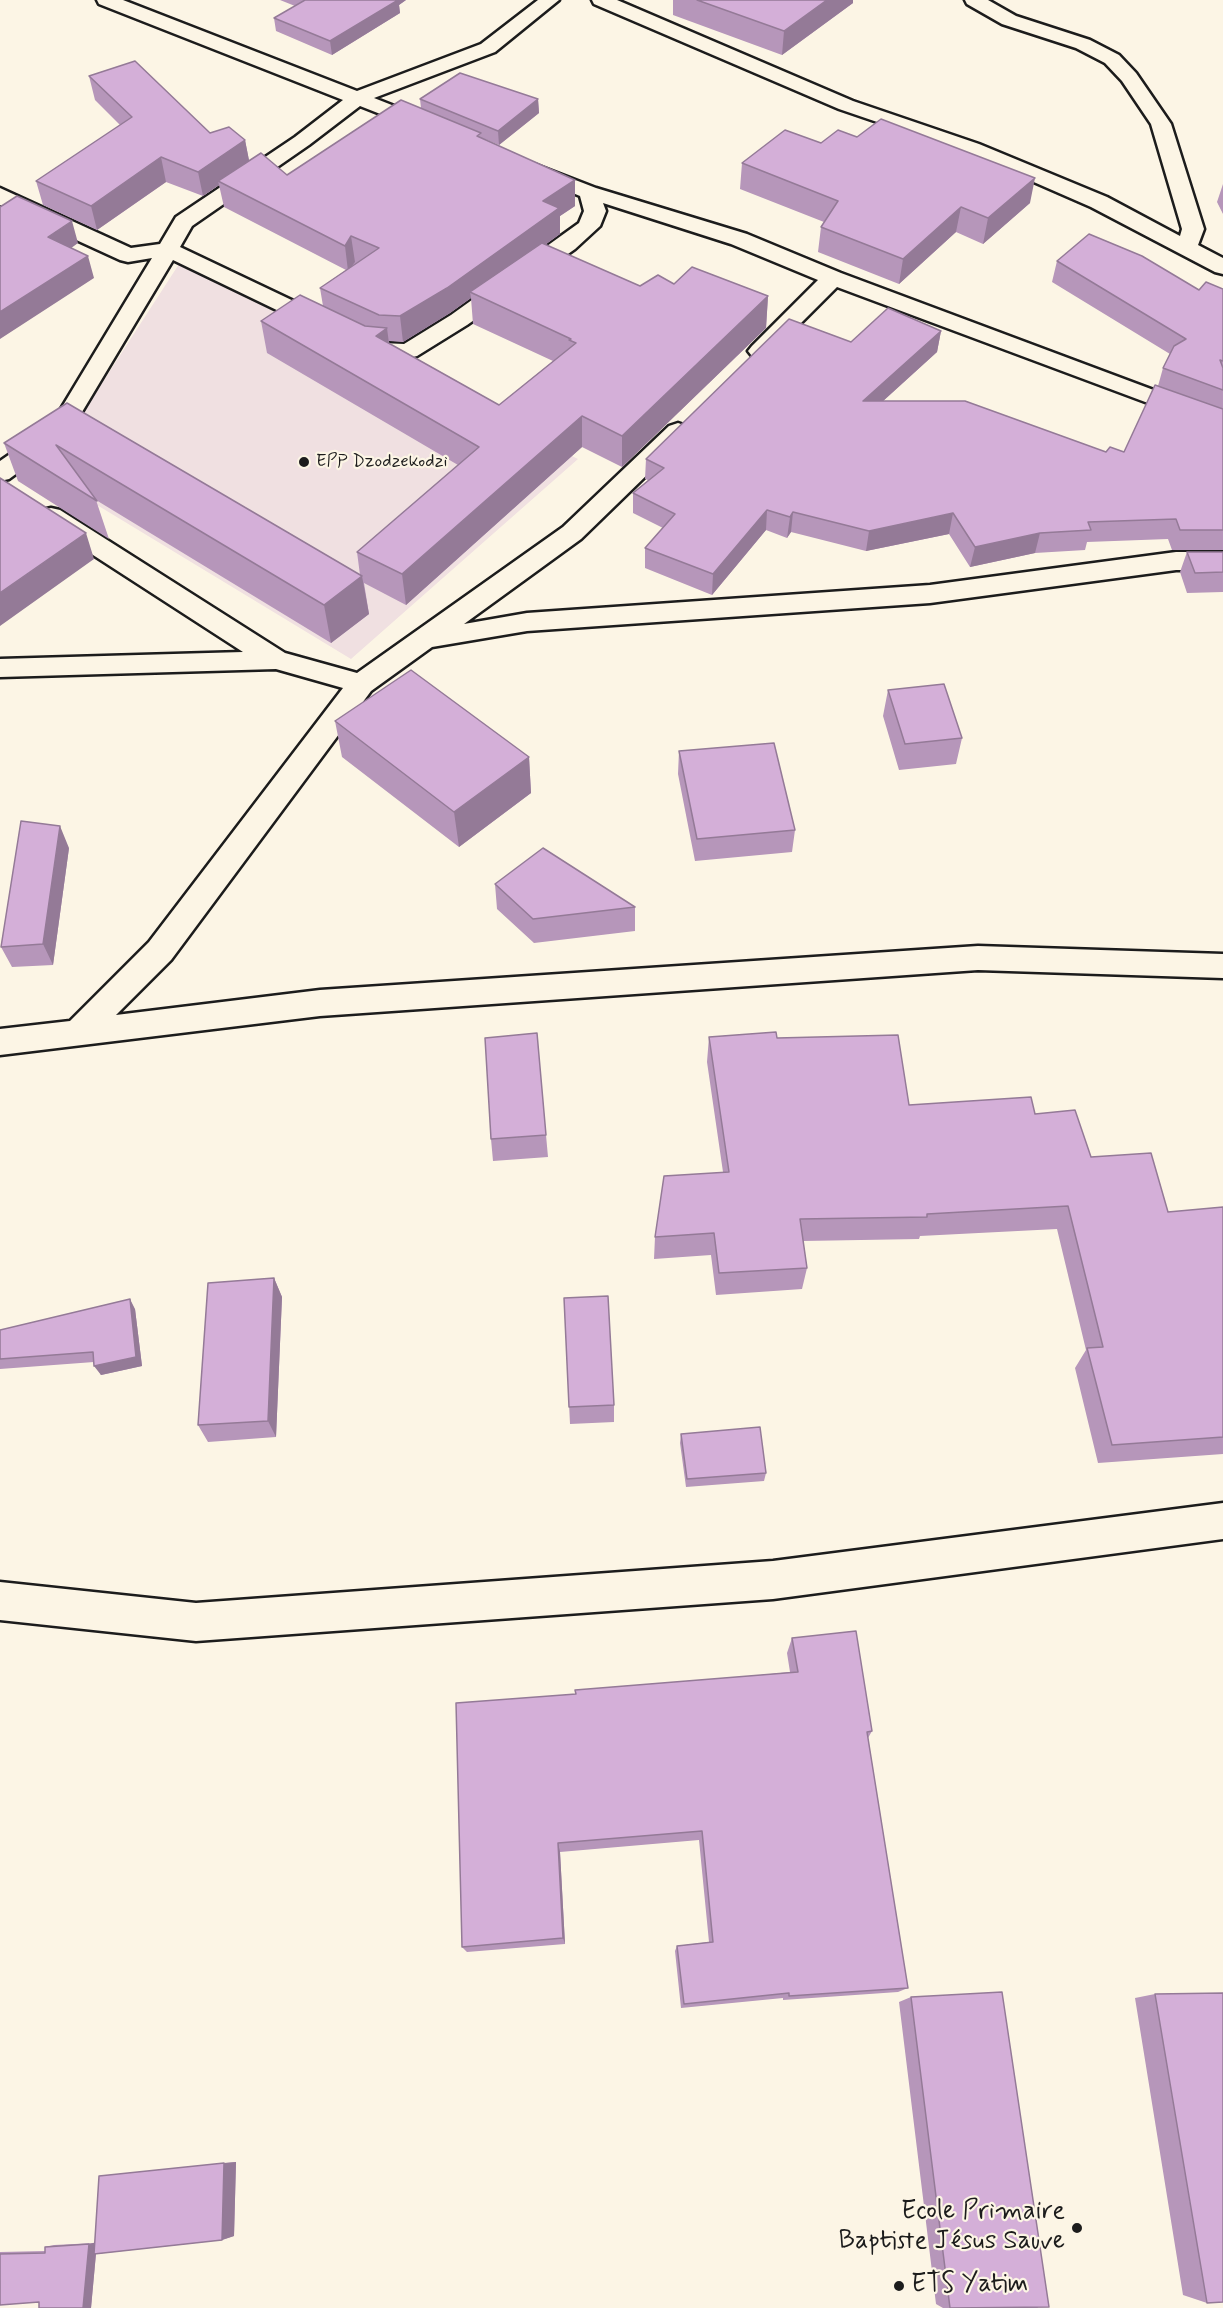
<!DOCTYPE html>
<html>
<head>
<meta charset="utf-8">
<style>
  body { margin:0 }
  canvas { display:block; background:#fcf5e5 }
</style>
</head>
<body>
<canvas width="1223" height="2308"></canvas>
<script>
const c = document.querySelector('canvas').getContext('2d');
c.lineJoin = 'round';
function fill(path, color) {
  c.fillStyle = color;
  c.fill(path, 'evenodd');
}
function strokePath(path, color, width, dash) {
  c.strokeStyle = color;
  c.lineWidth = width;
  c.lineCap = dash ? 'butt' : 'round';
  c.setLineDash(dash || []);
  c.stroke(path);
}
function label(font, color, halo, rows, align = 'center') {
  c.font = font + ' Mynerve,sans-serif';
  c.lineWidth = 4.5;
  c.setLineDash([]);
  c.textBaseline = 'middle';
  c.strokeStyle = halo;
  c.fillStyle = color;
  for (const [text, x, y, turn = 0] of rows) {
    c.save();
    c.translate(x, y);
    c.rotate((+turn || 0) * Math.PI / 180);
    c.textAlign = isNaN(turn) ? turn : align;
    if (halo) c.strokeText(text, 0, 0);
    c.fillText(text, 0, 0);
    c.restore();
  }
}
fill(new Path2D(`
  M181,261L578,459L351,659L31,465L73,428Z`), '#f0e0e1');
const minor = new Path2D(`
  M97,0H123L357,91L481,44L538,0H559L495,52L374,98L435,122L438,126L435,130H421L360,106L309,145L192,226L180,247L382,343L404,344L451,315L579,223L584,211L580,196L527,174L524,170L527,166L534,164L596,188L747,234L841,273L1223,416V431L837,287L768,356L760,358L752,356L748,351L752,346L818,280L731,244L603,203L606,211L600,226L575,249L467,325L417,356L409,358L370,355L173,260L73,427L54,446L9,479L0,481V461L36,436L56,417L152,258L128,262L120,260L0,205V188L131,248L160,244L176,217L295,137L343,100L99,4Z
  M592,0H617L853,101L979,144L1107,197L1180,236L1182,229L1151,124L1122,81L1105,63L1076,48L1002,24L967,4L965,0H988L1016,16L1090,40L1119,55L1136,73L1171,124L1204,229L1198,245L1223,258V274L1215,272L1091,207L965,152L839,109L594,4Z
  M678,423L687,426L690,431L687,436L581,539L464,624L527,613L930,585L1176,552H1223V570H1176L930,603L527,631L432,647L371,691L171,960L116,1015L320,990L978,946L1223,954V978L978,970L320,1016L0,1055V1029L70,1021L149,942L343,688L276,669L0,677V659L243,652L42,522L38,516L42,510L51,508L60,510L285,653L357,673L563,527L669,426Z
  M1223,1503V1539L773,1599L196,1641L0,1620V1582L196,1603L773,1561Z`);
strokePath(minor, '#1c1c1c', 5);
fill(minor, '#fcf5e5');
fill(new Path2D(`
  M280,0H406L399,5L400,13L332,55L276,31L274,18L295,6Z
  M673,0H853V3L782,55L673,15Z
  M89,76L210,133L245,140L249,161L287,175L421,108L420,99H538L539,113L499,145L482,138L575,206L560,216V234L545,245L640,286L674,284L768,296L766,328L622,467L582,447L406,605L364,583L369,614L331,643L96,500L109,539L18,481L4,443L67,403L360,575L357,552L458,465L267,353L261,321L323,306L320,288L346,270L224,207L219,185L203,196L166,182L97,230L43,205L36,181L120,125L95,100ZM471,298L473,324L553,361L499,405L389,343V341L403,342L450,313Z
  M742,163L1030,203L983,244L956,232L899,284L818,252L821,227L824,222L740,189Z
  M1223,184V214L1217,202Z
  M1057,261L1199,290L1223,289V550H1172L1168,539L1087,542L1085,550L1035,553L970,567L949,534L866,551L791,532L787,538L766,530L712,595L645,568V548L663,528L633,513V493L648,480L645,479L646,459L851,342L941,331L937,352L883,401L1106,452H1124L1158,386L1163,368L1170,354L1052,282Z
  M1187,552H1223V592L1187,593L1180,572Z
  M888,690L962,738L956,764L899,770L883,716Z
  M335,721L529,757L531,793L459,847L342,757Z
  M679,751L795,830L792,852L695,861L678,774Z
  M69,848L53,965L12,967L1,947Z
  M495,884L635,907V931L534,943L497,909Z
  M709,1037L777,1038L909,1105L1035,1114L1091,1157L1168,1212L1223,1207V1454L1098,1463L1075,1368L1086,1350L1057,1229L920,1236L919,1239L803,1241L807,1268L802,1289L716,1295L711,1255L654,1259L655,1237L723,1172L707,1062Z
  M546,1135L548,1157L493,1161L491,1139Z
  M274,1278L282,1297L276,1437L208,1442L198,1425Z
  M564,1298L614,1405V1422L570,1424Z
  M135,1309L142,1366L101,1375L94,1362L0,1369V1330Z
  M681,1434L766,1473L764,1481L686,1487L680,1443Z
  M792,1638L872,1731L868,1738L908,1988L898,1992L783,2000V1998L681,2008L675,1951L677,1946L709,1942L699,1840L560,1852L565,1944L467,1952L462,1947L576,1694L790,1672L787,1653Z
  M1155,1994L1207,2303L1183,2295L1135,1998Z
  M911,1997L1038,2308H943L936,2304L899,2002Z
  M236,2162L234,2236L222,2240L96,2254L91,2308L39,2302L0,2305V2252L45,2251V2247L54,2245L95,2243L99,2176Z`), '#b696ba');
fill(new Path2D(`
  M390,0H406L399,5L400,13L332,55L330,41Z
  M827,0H853V3L782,55L784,31Z
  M538,99L539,113L499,145L498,131Z
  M245,140L250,165L218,181L219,185L203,196L198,172Z
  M161,157L166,182L97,230L91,206Z
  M1035,178L1030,203L983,244L988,218Z
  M575,180V206L560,216V234L475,295L470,292L471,298L450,313L403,342L400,316L543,201Z
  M961,207L956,232L899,284L903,259Z
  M72,221L78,243L55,260L48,237Z
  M351,236L355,262L348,271L345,246Z
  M88,256L94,278L0,339V312Z
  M768,296L766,328L622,467V436Z
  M387,328L391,359L376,336Z
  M941,331L937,352L860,422L863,401Z
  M582,416V447L406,605L402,574Z
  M767,510L766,530L712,595L713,574Z
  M793,512L791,532L787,538L790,517Z
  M953,513L949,534L866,551L869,531Z
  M86,533L94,559L0,626V593Z
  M1040,533L1035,553L970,567L975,547Z
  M362,576L369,614L331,643L324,605Z
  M529,757L531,793L459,847L454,812Z
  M60,826L69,848L53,965L43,944Z
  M274,1278L282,1297L276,1437L268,1421Z
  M130,1299L135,1309L142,1366L101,1375L94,1366Z
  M558,1843L560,1852L565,1944L563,1938Z
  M236,2162L234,2236L222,2240L224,2163Z
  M97,2242L91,2308H83L89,2244Z`), '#947a97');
const building = new Path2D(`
  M305,0H398L330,41L274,18Z
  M697,0H827L784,31Z
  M135,61L210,133L229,127L245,140L198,172L161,157L91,206L36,181L132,117L89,76Z
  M460,73L538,99L498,131L420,99Z
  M401,100L481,133L477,136L575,180L543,201L559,208L447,288L400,316L379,315L320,288L379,248L351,236L345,246L218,181L261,153L287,175Z
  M881,119L1035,178L988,218L961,207L903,259L821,227L838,201L742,163L785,130L821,143L838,130L857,137Z
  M17,196L72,221L48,237L88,256L0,312V207Z
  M1089,234L1142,256L1199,290L1206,282L1223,289V361L1220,360L1223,368V390L1163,368L1174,346L1186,339L1057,261Z
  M542,243L640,286L658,275L674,284L692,267L768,296L622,436L582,416L402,574L357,552L479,447L261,321L300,295L365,326L387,328L376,336L499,405L576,343L569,340L571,339L470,292Z
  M888,308L941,331L863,401H965L1106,452L1110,447L1124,452L1155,385L1223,409V530H1180L1176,519L1088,522L1091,530L1040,533L975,547L953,513L869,531L793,512L790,517L767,510L713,574L645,548L675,514L633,493L664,468L646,459L789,319L851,342Z
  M67,403L362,576L324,605L56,445L97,501L4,443Z
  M0,478L86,533L0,593Z
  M1187,552H1223V572L1195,573Z
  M411,670L529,757L454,812L335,721Z
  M944,684L962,738L905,744L888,690Z
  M774,743L795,830L697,839L679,751Z
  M21,821L60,826L43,944L1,947Z
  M543,848L635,907L533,919L495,884Z
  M776,1032L777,1038L898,1035L909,1105L1031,1097L1035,1114L1075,1110L1091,1157L1151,1153L1168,1212L1223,1207V1437L1112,1445L1087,1348L1103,1347L1068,1206L927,1214V1217L800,1219L807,1268L719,1273L714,1233L655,1237L664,1176L729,1172L709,1037Z
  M537,1033L546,1135L491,1139L485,1038Z
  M274,1278L268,1421L198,1425L208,1283Z
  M608,1296L614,1405L569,1407L564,1298Z
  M130,1299L136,1357L94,1366L93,1352L0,1359V1330Z
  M760,1427L766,1473L687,1479L681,1434Z
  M856,1631L872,1731L867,1732L908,1988L789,1996V1993L684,2004L677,1946L713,1942L702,1831L558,1843L563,1938L462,1947L456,1703L576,1694L575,1690L798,1672L792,1638Z
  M1002,1992L1049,2307L950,2308L911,1997Z
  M1223,1993V2302L1207,2303L1155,1994Z
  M224,2163L222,2240L94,2254L99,2176Z
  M89,2244L83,2308H39V2302L0,2305V2254L45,2253V2247Z`);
fill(building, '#d4afd8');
strokePath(building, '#947a97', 1.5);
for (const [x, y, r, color] of [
  [304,462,6,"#1c1c1c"],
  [1077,2228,6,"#1c1c1c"],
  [899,2286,6,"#1c1c1c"]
]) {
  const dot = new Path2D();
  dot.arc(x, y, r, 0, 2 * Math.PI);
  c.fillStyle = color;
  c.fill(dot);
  strokePath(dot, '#fcf5e5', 2);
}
label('18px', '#1c1c1c', '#fcf5e5', [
  ["EPP Dzodzekodzi",316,462]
], 'left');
label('26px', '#1c1c1c', '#fcf5e5', [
  ["Ecole Primaire",1065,2213],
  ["Baptiste Jésus Sauve",1065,2243],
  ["ETS Yatim",911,2286,"left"]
], 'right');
</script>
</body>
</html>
